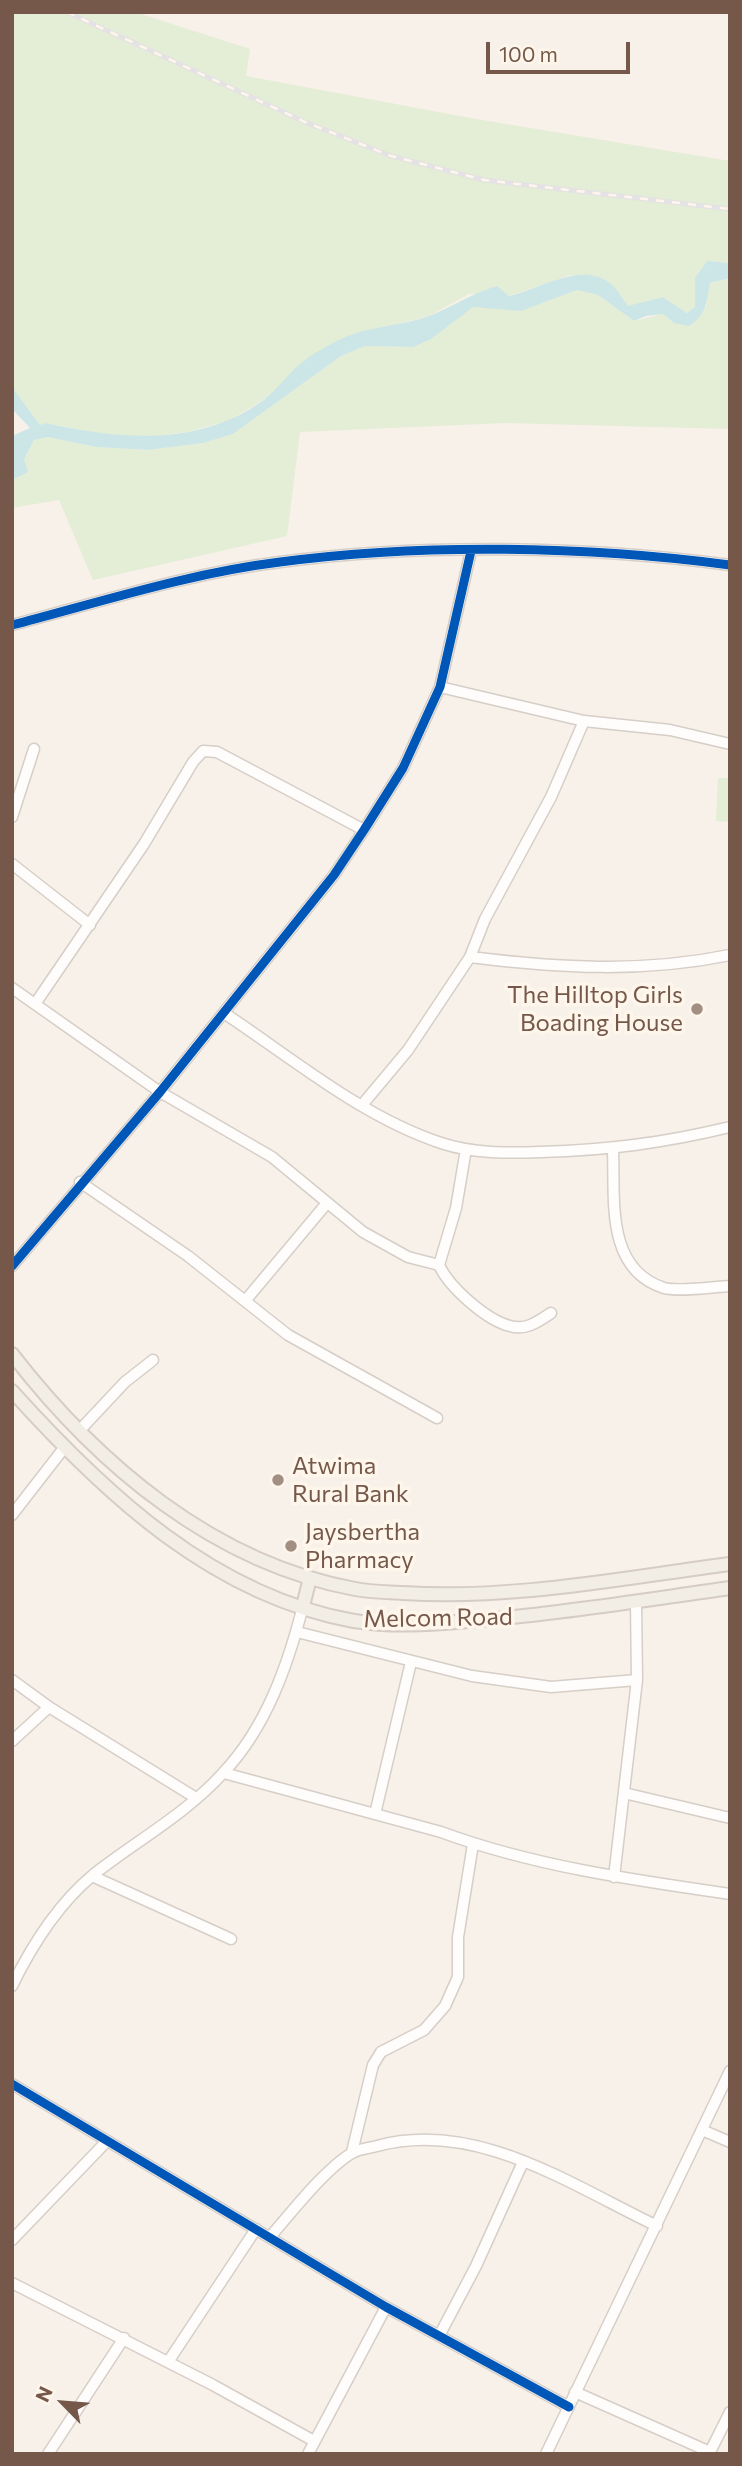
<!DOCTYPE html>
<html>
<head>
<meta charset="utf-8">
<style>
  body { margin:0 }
  #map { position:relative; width:742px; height:2466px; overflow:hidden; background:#f7f1ea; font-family:Commissioner,sans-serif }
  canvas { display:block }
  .frame { position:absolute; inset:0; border:14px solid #75584a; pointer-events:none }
  .north { position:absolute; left:28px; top:2368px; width:70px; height:70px; -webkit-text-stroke:5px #fff6eb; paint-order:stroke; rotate:295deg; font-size:19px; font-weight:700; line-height:28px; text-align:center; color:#75584a }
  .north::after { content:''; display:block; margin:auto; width:24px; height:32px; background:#75584a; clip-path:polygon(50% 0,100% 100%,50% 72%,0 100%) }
  .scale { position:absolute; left:486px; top:42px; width:144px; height:32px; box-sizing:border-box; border:4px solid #75584a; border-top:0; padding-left:9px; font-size:21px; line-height:24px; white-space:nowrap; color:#75584a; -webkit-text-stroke:5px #fff6eb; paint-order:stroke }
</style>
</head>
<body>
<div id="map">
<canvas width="742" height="2466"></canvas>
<div class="frame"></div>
<div class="north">N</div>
<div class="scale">100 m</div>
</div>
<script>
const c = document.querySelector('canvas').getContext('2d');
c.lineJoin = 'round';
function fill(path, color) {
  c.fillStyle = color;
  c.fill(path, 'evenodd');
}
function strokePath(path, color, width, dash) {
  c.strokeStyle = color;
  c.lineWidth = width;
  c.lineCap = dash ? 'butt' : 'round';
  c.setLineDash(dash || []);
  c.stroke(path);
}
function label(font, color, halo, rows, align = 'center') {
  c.font = font + ' Commissioner,sans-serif';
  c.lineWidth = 7;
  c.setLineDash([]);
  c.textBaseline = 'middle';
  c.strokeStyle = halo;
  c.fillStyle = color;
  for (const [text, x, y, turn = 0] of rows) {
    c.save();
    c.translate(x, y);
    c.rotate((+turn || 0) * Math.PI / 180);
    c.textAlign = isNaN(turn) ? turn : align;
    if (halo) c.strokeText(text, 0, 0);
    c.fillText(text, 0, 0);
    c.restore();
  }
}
fill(new Path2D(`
  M12,12H135L250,49L246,76L476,119L730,161V263L707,261L695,278V308L687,313L663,297L628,307L611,284L570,275L509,296L469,294L429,316L343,338L257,404L227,421L188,432L148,437L109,436L46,423L40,425L12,387Z
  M730,278V429L505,423L300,432L287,536L93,580L59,500L12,508V480L34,440L48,437L96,447L148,450L203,443L233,434L341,356L365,346L413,347L473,307L540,304L577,290L598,295L634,321L663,314L674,323L706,307L710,283Z
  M718,778H730V822L716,821Z`), '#e4edd5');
fill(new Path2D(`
  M707,261L730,263V278L710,283C707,302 706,315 689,326L674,323L663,314L646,316L634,321L598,295L577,290L521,311L473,307L431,339L413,347L365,346L341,356L233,434L203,443L148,450L96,447L48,437L34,440L24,459L28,472L12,480V436L30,428L12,409V387L40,425L46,423C117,439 193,447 258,404C276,392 287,374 304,361C315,352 329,345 341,339C368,326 401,326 429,316C452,307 472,293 497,286L509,296C539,289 583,260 611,284C618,290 623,300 628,306L663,297L687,313L695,307V278Z`), '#cce6e7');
const minor = new Path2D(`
  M12,625C100,602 190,573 280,562C422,543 588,546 730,565
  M440,687L584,721L670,730L730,744
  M12,817L34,749
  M12,864L90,925
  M470,957C559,968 642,973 730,955
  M12,988L160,1092L272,1157L363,1232L408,1257L439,1265
  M35,1004L144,844L193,762L203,751L217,752L364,830
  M224,1013C292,1058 362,1117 441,1143C474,1154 508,1153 541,1152C609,1150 663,1143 730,1127
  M362,1105L408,1050L470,957L485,919L551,797L584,721
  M466,1149L456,1208L439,1265C449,1287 486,1320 510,1326C526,1331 539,1321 551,1313
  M613,1150C615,1199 605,1269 664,1288C679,1292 713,1287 730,1286
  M80,1182L188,1256L288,1335L437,1418
  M12,1266L160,1092L334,875L364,830L403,768L440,687L471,551
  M245,1301L327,1203
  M79,1431L125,1382L153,1360
  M12,1515L64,1448
  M297,1632L472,1676L551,1687L637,1680
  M12,1680L49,1707L196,1798
  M12,1741L49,1707
  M224,1773L441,1832C533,1866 633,1880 730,1894
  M624,1793L730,1818
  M375,1814L411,1662
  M92,1876L231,1939
  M614,1877L637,1680L636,1601
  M12,1986C32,1945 57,1905 93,1875C136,1841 186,1814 223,1773C266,1728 288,1665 303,1606
  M12,2084L386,2307L569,2407
  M702,2130L730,2142
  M352,2152L373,2065L381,2052L424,2030L445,2006L458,1977V1937L473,1844
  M270,2237C291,2213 325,2169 352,2153C358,2149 369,2148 377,2146C476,2119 571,2185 657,2226
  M12,2240L107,2141
  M12,2283L213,2385L314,2441
  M439,2336L476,2266L523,2162
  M168,2362L256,2229
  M575,2392L710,2452
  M48,2454L124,2338
  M308,2454L386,2307
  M546,2454L730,2071
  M709,2454L730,2412`);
const major = new Path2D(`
  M12,1354C98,1465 214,1563 355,1589C370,1592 387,1592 403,1593C512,1600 621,1578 730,1564
  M12,1391C104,1493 213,1596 354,1621C399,1628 448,1623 492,1619C572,1612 651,1599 730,1588
  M303,1606L310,1578`);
strokePath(minor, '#d6cec7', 13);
strokePath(major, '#d5ccc6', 16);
strokePath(minor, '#fefdfc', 10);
strokePath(major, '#f2ede5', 12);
const rail = new Path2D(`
  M67,12L305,122L391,156L484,180L730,209`);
strokePath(rail, '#e4e2e4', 5);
strokePath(rail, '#fff6eb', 2.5, [8]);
strokePath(new Path2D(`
  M12,625C100,602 190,573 280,562C422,543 588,546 730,565
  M12,1266L160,1092L334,875L364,830L403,768L440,687L471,551
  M12,2084L386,2307L569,2407`), '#0057b8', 9);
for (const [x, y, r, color] of [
  [697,1009,7,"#a28e82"],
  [278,1480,7,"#a28e82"],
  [291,1546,7,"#a28e82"]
]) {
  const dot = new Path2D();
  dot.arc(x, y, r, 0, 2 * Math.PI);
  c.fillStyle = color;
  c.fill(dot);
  strokePath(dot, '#fff6eb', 2.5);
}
label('24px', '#75584a', '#fff6eb', [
  ["The Hilltop Girls",683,995,"right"],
  ["Boading House",683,1023,"right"],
  ["Atwima",292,1466],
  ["Rural Bank",292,1494],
  ["Jaysbertha",305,1532],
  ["Pharmacy",305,1560]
], 'left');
label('24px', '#75584a', '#fff6eb', [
  ["Melcom Road",438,1618,-1]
]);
</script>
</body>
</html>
